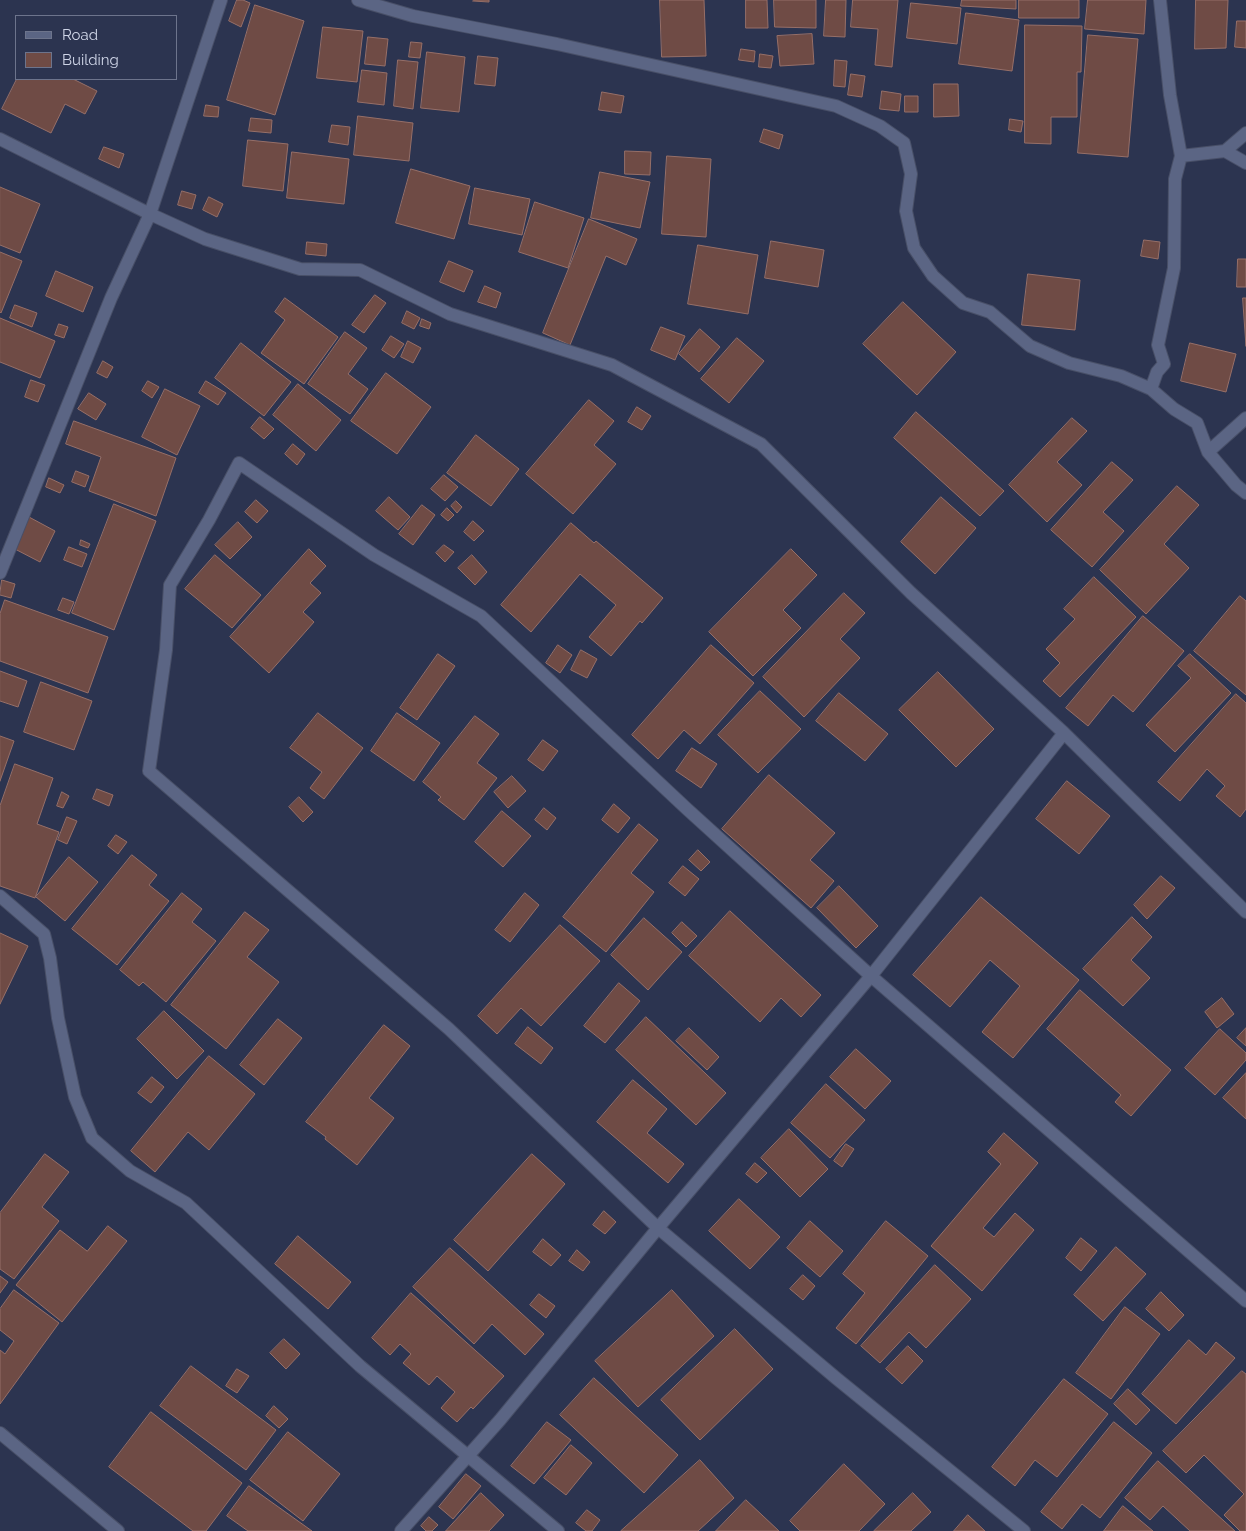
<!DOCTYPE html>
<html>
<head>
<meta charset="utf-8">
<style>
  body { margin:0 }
  #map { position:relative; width:1246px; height:1531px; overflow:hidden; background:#2c3450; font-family:Raleway,sans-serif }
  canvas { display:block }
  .legend { position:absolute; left:15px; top:15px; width:162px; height:65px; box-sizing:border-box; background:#2c3450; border:1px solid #6d748c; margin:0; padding:6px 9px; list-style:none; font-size:15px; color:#ced4e6 }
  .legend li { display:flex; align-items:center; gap:10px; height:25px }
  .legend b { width:25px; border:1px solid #6d748c }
</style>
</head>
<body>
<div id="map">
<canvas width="1246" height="1531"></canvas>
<ul class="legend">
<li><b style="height:6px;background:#5b6584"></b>Road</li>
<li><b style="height:14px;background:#6f4b45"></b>Building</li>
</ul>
</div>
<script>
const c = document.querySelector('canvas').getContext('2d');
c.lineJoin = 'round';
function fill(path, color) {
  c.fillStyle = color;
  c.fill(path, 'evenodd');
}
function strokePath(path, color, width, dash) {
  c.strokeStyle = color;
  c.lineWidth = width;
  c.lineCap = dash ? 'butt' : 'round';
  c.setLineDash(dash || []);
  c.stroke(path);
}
const building = new Path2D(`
  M237,0H243L250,3L241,27L229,21Z
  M474,0H489V2L473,1Z
  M660,0H704L706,56L662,57Z
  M746,0H767L768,28H746Z
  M774,0H816V28L775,27Z
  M826,0H846L845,37L824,36Z
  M853,0H898L892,67L875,65L878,29L851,27Z
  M962,0H1016V9L961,6Z
  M1019,0H1079V18H1019Z
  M1088,0H1146L1144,34L1085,29Z
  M1196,0H1228L1226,48L1195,49Z
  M911,3L961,8L957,44L907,38Z
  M255,5L304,21L275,115L227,100Z
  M966,13L1019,20L1012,71L959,64Z
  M1237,21H1246V48L1235,47Z
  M1025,25L1082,26L1081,72H1077V117H1051V144L1025,143Z
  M323,27L363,31L357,82L317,78Z
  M812,34L814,64L780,66L777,36Z
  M1088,35L1138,39L1128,157L1078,153Z
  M368,37L388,39L385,66L365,64Z
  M411,42L422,43L420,58L409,57Z
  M741,49L755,51L754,62L739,60Z
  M427,52L465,57L459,112L421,108Z
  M760,54L773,56L771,68L759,67Z
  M478,56L498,58L495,86L475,84Z
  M398,60L418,62L413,109L394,106Z
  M835,60L847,61L845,87L834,86Z
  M362,70L387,73L384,105L358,102Z
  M851,74L865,76L862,97L848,95Z
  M17,79H73L97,91L85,114L65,104L51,133L2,109Z
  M934,84H958L959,116L934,117Z
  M882,91L901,94L899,111L880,109Z
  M602,92L624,96L621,113L599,110Z
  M905,96H918V112H905Z
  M206,105L219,107L218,117L204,116Z
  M358,116L413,123L409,161L354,155Z
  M251,118L272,120L271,133L249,131Z
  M1010,119L1023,121L1021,132L1009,130Z
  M332,125L350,127L348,145L329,142Z
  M764,129L783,135L779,149L760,142Z
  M248,140L288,144L283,191L243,186Z
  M104,147L124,154L119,168L99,159Z
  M625,151L651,152L650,175L625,174Z
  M292,152L349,159L344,204L287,198Z
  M667,156L711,159L706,237L662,234Z
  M411,169L470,186L454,239L396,223Z
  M600,172L650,182L640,228L591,218Z
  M0,187L40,204L20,253L0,245Z
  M475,188L530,199L522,235L469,224Z
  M182,191L196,195L192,209L178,205Z
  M209,197L223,204L217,217L203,210Z
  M535,202L584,218L568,268L519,252Z
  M589,219L637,239L626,265L606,256L570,345L543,333Z
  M1144,240L1160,242L1158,259L1141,256Z
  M771,241L824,250L818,287L765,278Z
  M307,242L327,244L326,256L306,254Z
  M698,245L758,255L748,314L688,304Z
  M0,252L22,261L1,313L0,312Z
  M1238,259H1246V287H1237Z
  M449,261L473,271L464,292L440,282Z
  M56,271L93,287L83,312L46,296Z
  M1028,274L1080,280L1075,330L1022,325Z
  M485,286L501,293L496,308L478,302Z
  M375,295L386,303L364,333L352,325Z
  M285,298L338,337L304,384L261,353L285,320L275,312Z
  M1243,298H1246V346Z
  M903,302L956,352L917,395L863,344Z
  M15,305L37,313L32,327L10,318Z
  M407,311L420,318L414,329L402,323Z
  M0,318L55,341L40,378L0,362Z
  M422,319L431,323L429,329L420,326Z
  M59,324L68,327L64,338L55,335Z
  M661,327L685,336L675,360L651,350Z
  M700,329L720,347L699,372L679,354Z
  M345,332L367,348L348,374L368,389L350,414L308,384Z
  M391,336L404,344L394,358L382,350Z
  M737,338L764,361L729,403L701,379Z
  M408,341L421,348L413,363L401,357Z
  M241,343L291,382L264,416L215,378Z
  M1190,343L1236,354L1226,392L1181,381Z
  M103,361L113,367L107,378L97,373Z
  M386,373L431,407L397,454L351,421Z
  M31,380L45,385L38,402L25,397Z
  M148,381L159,387L152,398L142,391Z
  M206,381L226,393L218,405L199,393Z
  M298,384L341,420L316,451L273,415Z
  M165,389L200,406L177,455L142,437Z
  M89,393L106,404L96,420L78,409Z
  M589,400L614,421L594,445L616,464L573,514L526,474Z
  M637,407L651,416L642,430L628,422Z
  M916,412L1004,491L980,516L894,438Z
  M260,417L274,429L264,439L251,428Z
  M1072,418L1087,431L1057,462L1082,485L1047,522L1009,485Z
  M74,421L176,458L156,516L89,491L101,457L66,444Z
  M476,435L519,469L491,506L447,473Z
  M293,444L305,454L297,465L285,454Z
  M1112,462L1133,480L1103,512L1124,531L1092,567L1051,530Z
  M76,471L89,476L85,487L72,482Z
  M444,475L458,487L445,501L431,489Z
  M49,478L64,485L60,493L46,487Z
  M1177,486L1199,505L1164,544L1189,568L1146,614L1100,570Z
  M389,497L410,517L398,530L376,511Z
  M941,497L976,528L935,574L901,542Z
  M256,500L268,511L257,523L245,512Z
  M456,501L462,507L457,513L451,506Z
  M114,504L156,521L114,630L72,613Z
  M422,505L435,515L413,545L399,534Z
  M447,508L454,515L448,521L441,515Z
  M29,517L55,531L40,562L13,548Z
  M473,521L484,531L474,541L464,532Z
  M238,522L252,537L230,559L215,545Z
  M571,523L594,543L596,541L663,598L642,623L640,621L611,656L589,637L616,605L580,574L531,632L501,605Z
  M81,540L90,544L88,548L80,545Z
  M444,545L454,552L445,562L436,553Z
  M69,547L87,554L82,567L64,560Z
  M309,549L326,566L310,583L321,593L303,612L314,622L269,673L230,637Z
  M791,549L817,575L783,610L801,628L753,676L709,632Z
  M215,555L261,595L232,628L185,589Z
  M472,555L487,572L475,585L458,568Z
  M1094,577L1136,617L1060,697L1043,681L1060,663L1046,649L1075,619L1064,609Z
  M2,580L15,584L11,598L0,595Z
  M844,593L865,613L840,639L860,658L804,717L763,677Z
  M1240,596L1246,601V695L1194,651Z
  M63,598L74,602L69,614L58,610Z
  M5,600L108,637L88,693L0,661V614Z
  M1143,616L1184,651L1133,712L1113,695L1088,726L1066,708Z
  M558,645L572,655L560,673L546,663Z
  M711,645L754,683L700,744L684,730L658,759L632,735Z
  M581,650L597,659L587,678L571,670Z
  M438,654L455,666L417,720L400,708Z
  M1190,654L1231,693L1175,752L1146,725L1191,678L1178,666Z
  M0,671L27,681L18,707L0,701Z
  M938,672L994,729L956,767L899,710Z
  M41,682L92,701L74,750L24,732Z
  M760,691L801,729L758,773L718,735Z
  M839,693L888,734L865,761L816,721Z
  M1236,694L1246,703V809L1240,817L1216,796L1225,786L1207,769L1180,801L1158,782Z
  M318,713L363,748L324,799L310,788L322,772L290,748Z
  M397,713L440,743L414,781L371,751Z
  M475,716L499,734L477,763L497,778L464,820L438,800L441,797L423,782Z
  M0,736L14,741L0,781Z
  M543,740L558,751L543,771L528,760Z
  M692,748L717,764L701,788L676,771Z
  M15,764L53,778L37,824L59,832L35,898L0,886V806Z
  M769,775L835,833L810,860L834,881L811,908L722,829Z
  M512,776L526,791L508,808L494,792Z
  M1067,781L1110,816L1079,854L1036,819Z
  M97,789L113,795L109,806L93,799Z
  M62,792L69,796L63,808L57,806Z
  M299,797L313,812L303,822L289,807Z
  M614,804L630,818L618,833L602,820Z
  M544,808L556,818L547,830L535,820Z
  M502,811L531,836L503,867L475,842Z
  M67,817L77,821L67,844L58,840Z
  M639,824L658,840L631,873L654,892L606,952L563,917Z
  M116,835L127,842L118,854L108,846Z
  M698,850L710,862L701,871L689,860Z
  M132,855L157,875L149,885L169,901L117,965L72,929Z
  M69,857L98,882L65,921L36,897Z
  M683,866L699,879L685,896L669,883Z
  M1161,876L1175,888L1147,919L1134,905Z
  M839,886L878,926L856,948L817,908Z
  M182,893L202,909L192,922L216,941L166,1002L143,982L139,986L120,970Z
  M525,893L539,905L510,942L495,930Z
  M981,897L1079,980L1013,1058L982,1032L1020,986L990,960L950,1007L913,975Z
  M730,911L821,995L801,1017L781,998L760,1022L689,956Z
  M245,912L269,930L247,957L279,982L226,1049L171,1005Z
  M1132,917L1152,937L1131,960L1150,978L1123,1006L1083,969Z
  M644,918L682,952L648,990L611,955Z
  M682,922L697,936L686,947L672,933Z
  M560,925L600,961L541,1026L521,1008L497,1034L478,1016Z
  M0,933L28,946L0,1004Z
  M619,983L640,1001L605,1043L584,1026Z
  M1080,990L1171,1070L1131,1116L1115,1102L1121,1095L1047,1029Z
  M1222,998L1234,1014L1217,1028L1205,1012Z
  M164,1011L204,1051L177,1079L137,1039Z
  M646,1017L726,1093L696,1125L616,1050Z
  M278,1019L302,1038L264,1085L240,1065Z
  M384,1025L410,1046L369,1098L394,1118L357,1165L325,1139L326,1137L306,1122Z
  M528,1027L553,1048L541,1064L515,1044Z
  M689,1028L719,1057L707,1070L676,1041Z
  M1246,1028V1046L1237,1038Z
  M1220,1029L1246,1053V1060L1215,1095L1185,1068Z
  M856,1049L891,1081L865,1109L830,1077Z
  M209,1056L255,1094L209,1150L188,1132L155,1172L131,1151Z
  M1246,1073V1119L1223,1098Z
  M152,1077L164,1087L151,1103L138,1093Z
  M633,1080L667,1109L647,1133L684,1164L668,1183L597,1122Z
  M826,1084L865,1120L830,1158L791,1123Z
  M789,1129L828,1169L800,1197L761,1158Z
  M1004,1133L1038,1163L983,1228L994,1237L1015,1213L1034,1230L982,1291L931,1246L1001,1164L988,1152Z
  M846,1144L854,1149L842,1167L834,1161Z
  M45,1154L69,1172L42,1207L59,1221L14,1279L0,1269V1213Z
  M532,1154L565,1184L488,1271L454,1240Z
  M755,1163L767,1173L757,1183L746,1174Z
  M739,1199L780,1237L750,1269L709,1231Z
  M604,1211L616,1222L605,1234L593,1225Z
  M810,1221L843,1251L820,1277L787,1248Z
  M886,1221L928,1256L856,1344L836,1328L865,1293L843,1274Z
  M108,1226L127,1241L62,1322L16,1285L60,1230L87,1251Z
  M298,1236L351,1282L328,1309L275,1264Z
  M1081,1238L1097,1251L1081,1271L1066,1258Z
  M543,1239L561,1255L551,1266L533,1252Z
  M1116,1247L1146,1274L1103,1321L1074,1295Z
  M450,1248L544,1334L525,1355L492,1324L474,1344L413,1287Z
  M577,1250L590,1262L583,1271L569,1261Z
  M935,1265L971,1299L926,1348L909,1332L880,1363L861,1346Z
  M803,1275L815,1286L803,1300L790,1289Z
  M0,1276L8,1282L0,1293Z
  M14,1290L59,1323L0,1404V1350L5,1354L14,1341L0,1330V1309Z
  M672,1290L714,1336L638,1407L595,1361Z
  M1161,1292L1184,1315L1169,1331L1146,1309Z
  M411,1293L504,1376L473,1409L471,1407L457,1422L441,1408L455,1392L437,1376L429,1385L403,1363L411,1354L400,1344L390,1355L372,1338Z
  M539,1294L555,1306L546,1318L530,1305Z
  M1125,1307L1160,1334L1111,1399L1076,1373Z
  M735,1329L773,1369L700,1440L661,1400Z
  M284,1339L300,1354L286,1369L270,1353Z
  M1189,1340L1206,1355L1216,1342L1235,1358L1176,1424L1142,1394Z
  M908,1346L923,1361L902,1384L886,1369Z
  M191,1366L276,1430L246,1470L160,1406Z
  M237,1369L249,1376L237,1393L226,1386Z
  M1242,1371L1246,1374V1531H1240L1224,1515L1244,1494L1204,1455L1186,1473L1163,1451Z
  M594,1378L678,1455L644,1493L560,1415Z
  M1064,1379L1108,1414L1057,1477L1035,1460L1015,1486L992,1467Z
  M1128,1389L1150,1410L1136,1425L1114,1404Z
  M274,1406L288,1419L279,1428L266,1416Z
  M151,1412L242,1483L206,1531H193L109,1467Z
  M547,1422L571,1440L534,1484L511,1466Z
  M1114,1422L1152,1453L1100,1518L1082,1504L1062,1529L1041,1512Z
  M288,1432L340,1474L303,1521L250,1480Z
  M571,1445L592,1463L566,1495L544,1478Z
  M700,1460L734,1498L698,1531H621Z
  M1158,1461L1235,1531H1190L1163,1506L1150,1520L1125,1498Z
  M844,1464L885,1504L859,1531H800L790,1521Z
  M466,1474L481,1486L453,1519L439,1507Z
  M249,1486L312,1531H248L227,1516Z
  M481,1493L504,1515L489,1531H446Z
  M913,1493L931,1512L911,1531H874Z
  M746,1500L779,1531H716Z
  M1123,1506L1153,1531H1104Z
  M587,1510L600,1520L592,1531H586L576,1523Z
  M968,1515L985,1531H954Z
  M429,1517L438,1525L432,1531H426L421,1526Z`);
fill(building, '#6f4b45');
strokePath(building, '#966f68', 1);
const minor = new Path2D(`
  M358,0L413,16L557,44L836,106L880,126L904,143L911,174L906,211L914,248L933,276L963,303L990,312L1030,346L1069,363L1121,376L1151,389L1174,409L1197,423L1208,452L1236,485L1246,493
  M0,139L150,214L205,239L300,269L360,270L450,314L612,365L761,444L911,593L1064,733L1246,912
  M1225,151L1246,163
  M1181,156L1225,151L1246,133
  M1151,389L1157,372L1164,364L1158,345L1174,268L1175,179L1181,156L1170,95L1160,0
  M1208,452L1246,418
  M0,573L111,298L150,214L221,0
  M0,896L44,934L50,958L58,1018L75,1097L92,1138L130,1171L186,1203L360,1366L558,1531
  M0,1433L118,1531
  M401,1531L500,1420L658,1228L871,976L1064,733
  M1024,1531L836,1378L658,1228L449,1029L149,771L166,650L170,585L209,520L239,463L374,555L481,616L687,809L871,976L1246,1301`);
strokePath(minor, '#484f67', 14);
strokePath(minor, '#5b6584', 12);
</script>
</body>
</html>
